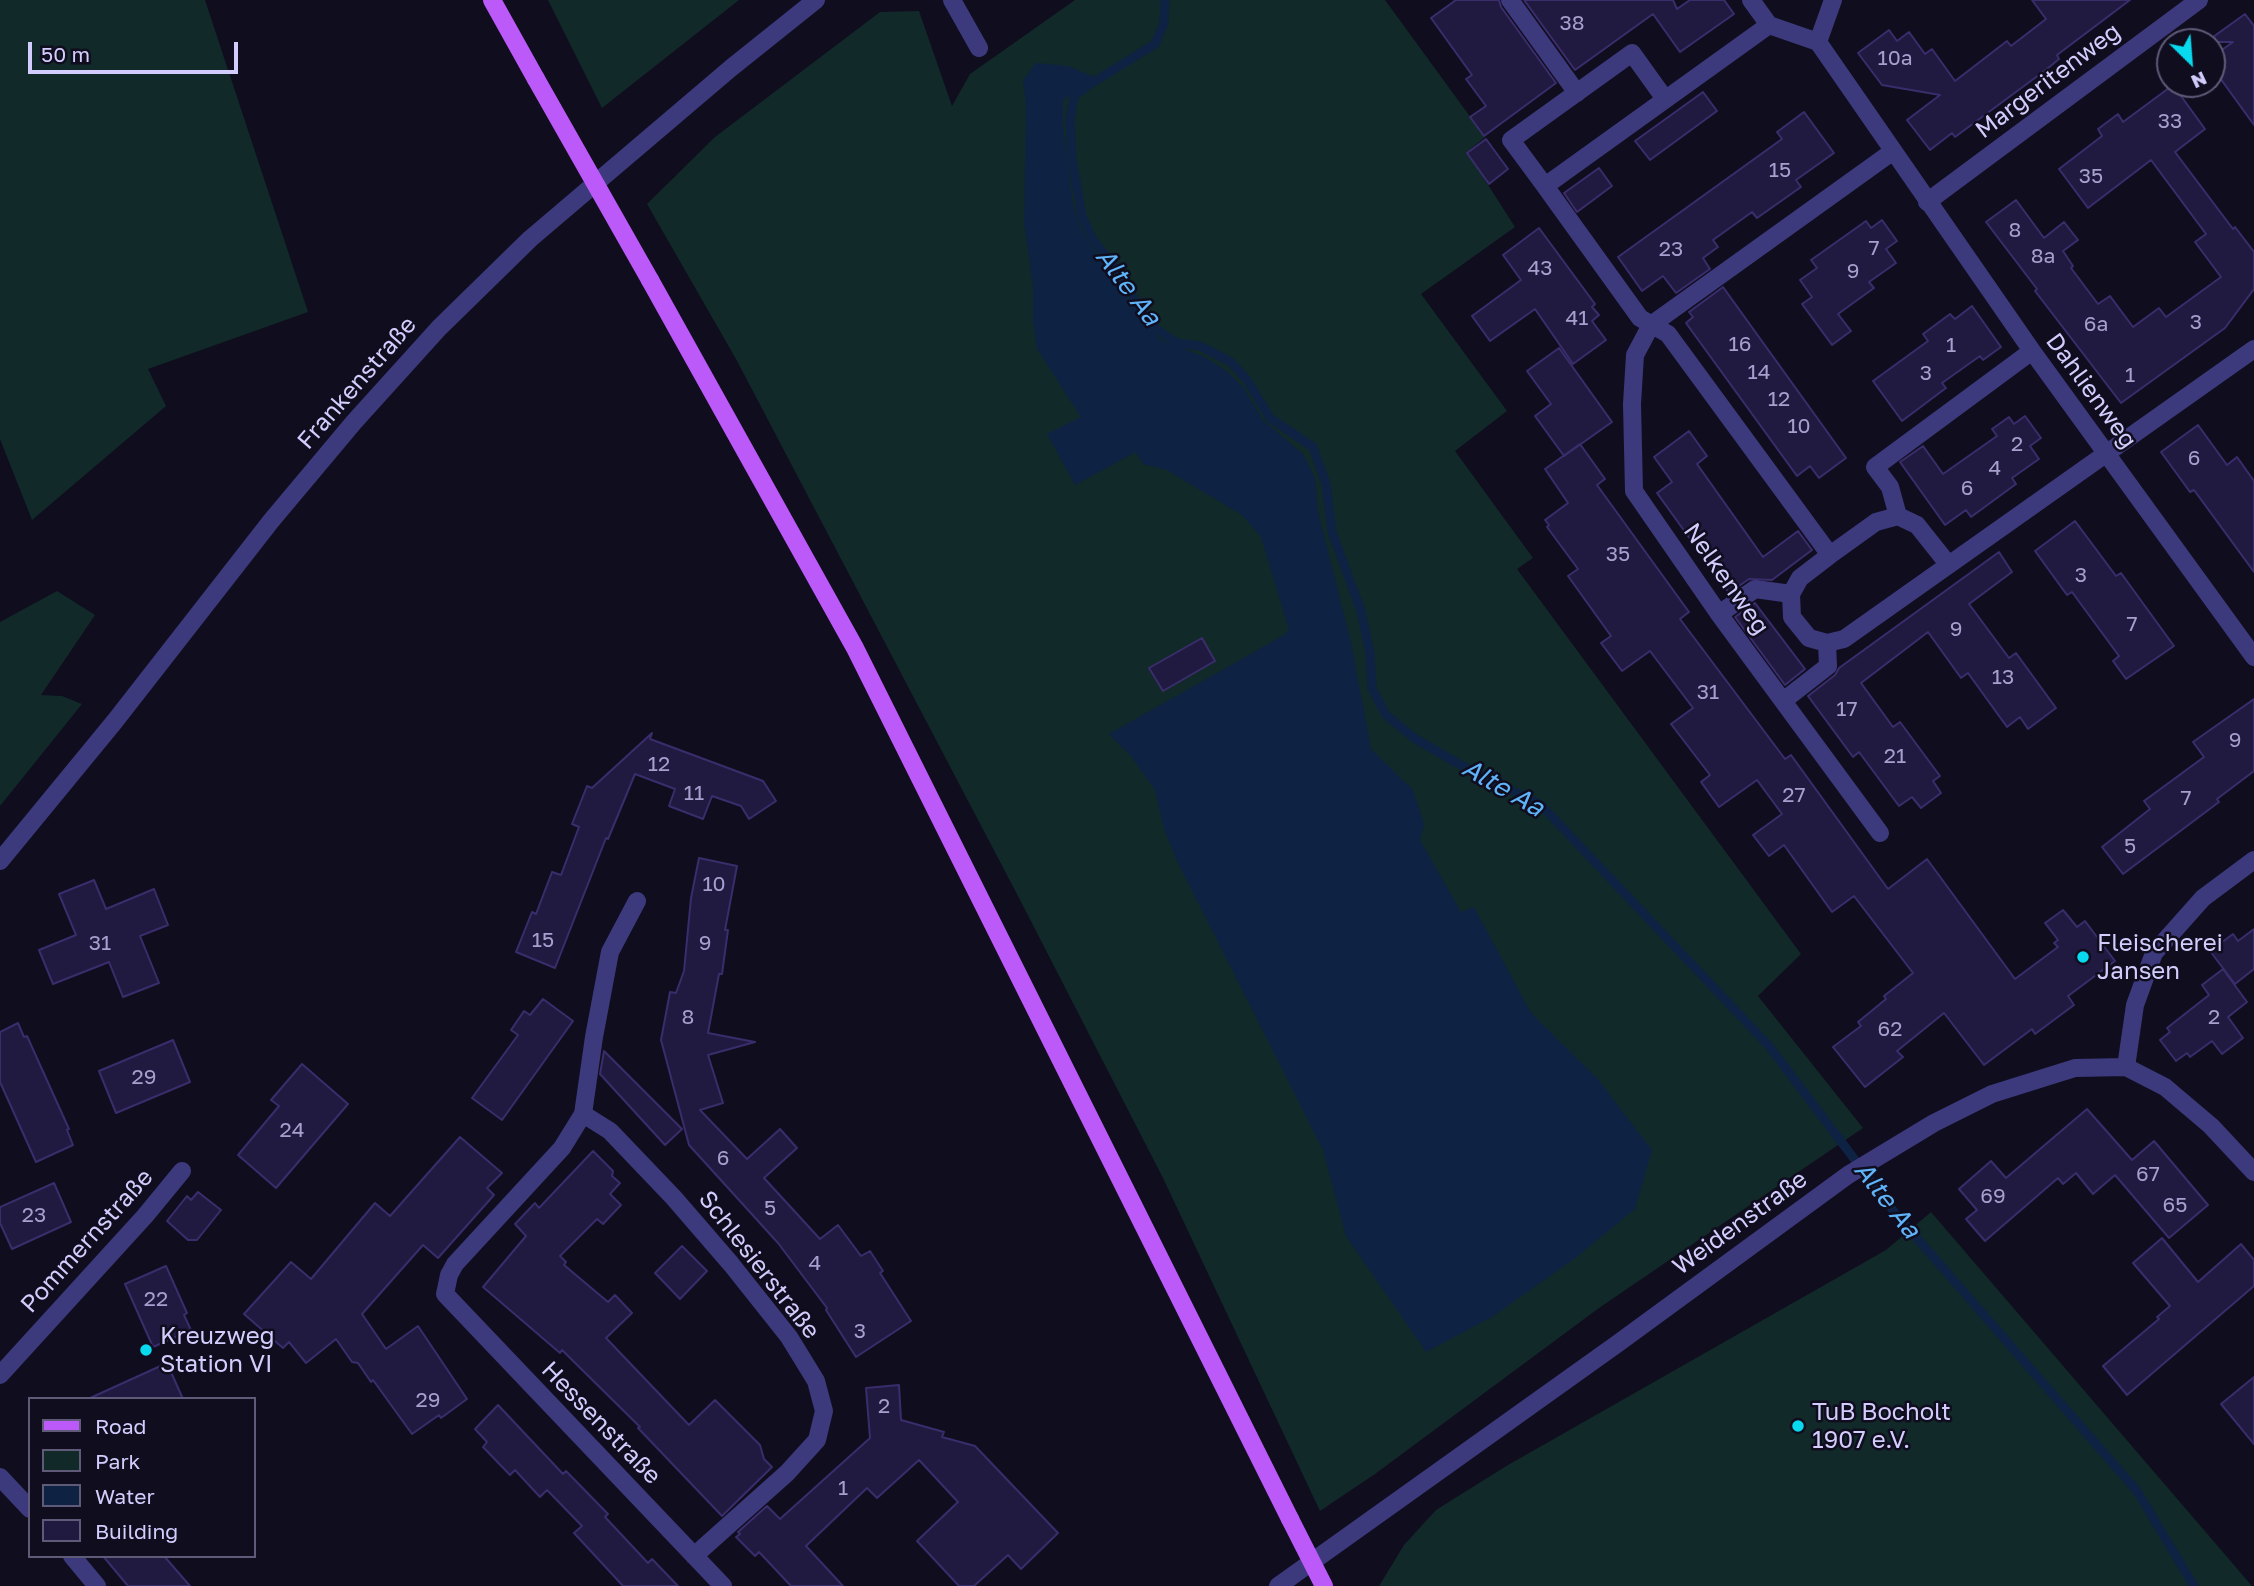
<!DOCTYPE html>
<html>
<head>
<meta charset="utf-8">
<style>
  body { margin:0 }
  #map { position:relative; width:2254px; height:1586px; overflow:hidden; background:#100d1f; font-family:"Golos Text",sans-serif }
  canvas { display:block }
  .legend { position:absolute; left:28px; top:1397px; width:228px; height:161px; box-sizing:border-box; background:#100d1f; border:2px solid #5e5a78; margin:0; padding:9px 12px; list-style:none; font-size:21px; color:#d3cdfd }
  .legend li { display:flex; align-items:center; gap:14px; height:35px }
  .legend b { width:35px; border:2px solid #5e5a78 }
  .north { position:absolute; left:2156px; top:28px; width:70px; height:70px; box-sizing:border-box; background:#100d1f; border:2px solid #5e5a78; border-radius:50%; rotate:155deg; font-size:19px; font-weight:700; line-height:28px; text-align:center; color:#d3cdfd }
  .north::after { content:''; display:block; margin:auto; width:24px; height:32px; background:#08d9ee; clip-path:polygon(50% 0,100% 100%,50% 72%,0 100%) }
  .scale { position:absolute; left:28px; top:42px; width:210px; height:32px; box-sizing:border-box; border:4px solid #d3cdfd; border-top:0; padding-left:9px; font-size:21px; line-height:24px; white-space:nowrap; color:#d3cdfd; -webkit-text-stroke:5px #100d1f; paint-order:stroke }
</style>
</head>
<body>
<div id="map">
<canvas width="2254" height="1586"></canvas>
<ul class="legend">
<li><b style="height:9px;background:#bc59f9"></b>Road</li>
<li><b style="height:19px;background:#112928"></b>Park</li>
<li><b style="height:19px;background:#0e2343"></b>Water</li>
<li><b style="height:19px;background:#211a40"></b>Building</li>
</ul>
<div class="north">N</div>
<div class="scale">50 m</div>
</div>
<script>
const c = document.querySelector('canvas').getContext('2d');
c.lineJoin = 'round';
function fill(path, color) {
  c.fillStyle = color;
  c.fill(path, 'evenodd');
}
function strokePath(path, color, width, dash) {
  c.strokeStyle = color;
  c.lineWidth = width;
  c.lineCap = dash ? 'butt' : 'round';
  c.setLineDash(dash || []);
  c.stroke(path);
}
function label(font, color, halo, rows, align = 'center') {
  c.font = font + ' "Golos Text",sans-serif';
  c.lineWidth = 5;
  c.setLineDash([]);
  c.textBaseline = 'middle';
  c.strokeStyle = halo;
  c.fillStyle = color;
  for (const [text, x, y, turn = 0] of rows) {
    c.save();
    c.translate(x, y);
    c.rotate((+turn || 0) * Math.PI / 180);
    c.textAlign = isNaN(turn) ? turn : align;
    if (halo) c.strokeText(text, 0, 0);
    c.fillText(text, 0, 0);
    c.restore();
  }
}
fill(new Path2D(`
  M0,0H205L308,312L148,369L166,406L32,520L0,439Z
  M548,0H739L602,108Z
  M1075,0H1385L1485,137L1467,152L1515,227L1421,294L1507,411L1455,451L1533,558L1517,569L1801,954L1758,996L1863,1128L1599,1308L1375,1474L1320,1511L1163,1178L1018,896L736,359L647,204L715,137L880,12L919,11L952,106L970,74Z
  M57,591L95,615L41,695L62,696L82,704L0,806V622Z
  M1931,1212L2252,1586H1379L1404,1545L1436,1510L1508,1465L1886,1250Z`), '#112928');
fill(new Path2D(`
  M1036,63L1068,66L1094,77L1063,100V124L1073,205L1080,227L1093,249L1142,319L1160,340L1205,357L1228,372L1243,387L1263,420L1303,454L1315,478L1318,512L1351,643L1371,749L1413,790L1424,824L1420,840L1461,912L1474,907L1531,1013L1597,1078L1652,1150L1635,1209L1574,1259L1492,1317L1426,1352L1346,1236L1323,1150L1177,861L1164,829L1155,790L1131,756L1109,734L1284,635L1289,630L1261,537L1242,515L1167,470L1143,464L1136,452L1075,485L1047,434L1081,417L1037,349L1033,321V286L1024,223L1026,106L1023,80Z`), '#0e2343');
strokePath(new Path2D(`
  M1165,0L1164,23L1155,44L1087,86L1074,96L1070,119L1072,159L1082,216L1093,240L1118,271L1139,307L1157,330L1177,343L1200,346L1231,362L1247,380L1270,418L1313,447L1326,484L1332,532L1361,611L1370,653L1372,688L1386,715L1414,738L1457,763L1541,805L1769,1046L1895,1213L2137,1491L2194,1586`), '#0e2343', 9);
const building = new Path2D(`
  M1456,0H1499L1501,7L1556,83L1484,136L1470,117L1486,106L1466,79L1472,75L1431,18Z
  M1524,0H1673L1677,9L1690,0H1724L1734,14L1680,52L1653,14L1575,70Z
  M2032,0H2130L2057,55L2059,59L2047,69L1955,137L1952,133L1930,150L1907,120L1940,95L1882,85L1858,53L1889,30L1897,41L1909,32L1925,54L1932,49L1955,81L2007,41L2011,46L2046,19Z
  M2245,14L2254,26V125L2212,67V57L2233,42H2206Z
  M2173,85L2205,129L2175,152L2233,229L2235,227L2254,252V289L2225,328L2121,403L2035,291L2037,289L1986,222L2016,200L2044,238L2064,222L2078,240L2063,251L2073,266L2071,268L2098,304L2110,296L2133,327L2159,308L2166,317L2221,277L2195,242L2206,234L2151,160L2088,208L2059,169L2102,136L2098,129L2118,114L2123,122Z
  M1703,92L1717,111L1650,160L1635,141Z
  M1804,112L1834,153L1796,180L1801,187L1757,218L1752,212L1713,240L1718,247L1703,258L1710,269L1676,293L1663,276L1642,291L1618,257L1782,139L1777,132Z
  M1486,139L1508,169L1489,184L1467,153Z
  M1599,168L1612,186L1577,212L1564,193Z
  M1882,220L1897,241L1886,249L1896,263L1869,282L1874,288L1838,314L1851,331L1832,345L1802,304L1812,297L1800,280L1817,268L1811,260L1866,221L1871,228Z
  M1539,228L1595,304L1592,307L1599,315L1592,321L1606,340L1573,364L1535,309L1490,341L1472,316L1521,280L1503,255Z
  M1723,287L1846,458L1819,478L1810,466L1797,476L1686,323L1693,317L1689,312Z
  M1972,306L2001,347L1983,360L1980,356L1942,383L1946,388L1902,421L1873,381L1928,341L1923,334L1950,314L1955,319Z
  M1559,348L1612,422L1564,456L1535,416L1551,404L1527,371Z
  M2025,416L2041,438L2030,446L2039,459L2012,478L2016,484L1971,517L1966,510L1945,525L1900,462L1923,446L1943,474L1997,436L1992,429L2009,417L2014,424Z
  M2198,425L2227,465L2237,457L2254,481V572L2194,490L2190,492L2161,452Z
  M1689,431L1707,456L1697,464L1763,557L1798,531L1812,550L1772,580L1749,579L1729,593L1657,493L1672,482L1654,457Z
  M1580,444L1605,479L1597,485L1689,612L1680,619L1785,759L1791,755L1888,889L1927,859L2015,979L2058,947L2054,943L2058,940L2045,923L2063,910L2077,927L2085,921L2115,961L2068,996L2074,1005L2035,1034L2032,1029L1984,1065L1944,1013L1897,1051L1903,1057L1865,1087L1833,1047L1861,1026L1858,1022L1886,999L1884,996L1913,973L1854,896L1832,912L1784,845L1769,856L1753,835L1782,814L1757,780L1719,807L1701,782L1710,775L1671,724L1693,708L1650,651L1622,671L1601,643L1611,636L1568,576L1578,569L1547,527L1549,525L1545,520L1568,503L1545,469Z
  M2075,521L2116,576L2121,573L2174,646L2126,679L2113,661L2119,656L2072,592L2067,595L2035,551Z
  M1999,552L2012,572L1969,604L2009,658L2016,653L2056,708L2028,729L2020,717L2007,727L1968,673L1961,678L1928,632L1861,683L1893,727L1900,722L1940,776L1933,781L1941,793L1921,808L1912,797L1899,806L1859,752L1853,757L1808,696L1835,675L1839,668Z
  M1755,603L1805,669L1785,685L1735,617Z
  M1202,638L1215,661L1163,691L1149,668Z
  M2254,699V771L2217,799L2219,802L2123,874L2102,847L2150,809L2144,801L2204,757L2193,742Z
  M652,733L650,739L763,781L776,801L749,819L741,806L712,796L703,819L669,806L675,789L635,774L608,839L606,838L555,968L516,952L532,912L536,914L552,872L561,875L579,827L572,824L587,786L592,788Z
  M699,858L737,866L725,930H728L722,974H719L708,1033L755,1042L708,1055L723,1103L700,1110L747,1159L780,1129L797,1148L764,1178L820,1239L838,1225L861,1256L870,1251L883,1271L880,1273L911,1321L856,1357L826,1310L827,1308L778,1243L689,1145L661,1040L670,992L676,993L684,971L691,898Z
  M94,880L106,909L154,889L168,925L140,936L159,983L123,997L109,962L53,984L39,950L76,935L59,894Z
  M2254,929V969L2235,984L2210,951L2233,934L2238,941Z
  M2223,969L2247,1002L2228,1017L2243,1038L2222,1054L2212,1041L2190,1057L2187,1053L2176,1061L2160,1040L2170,1032L2167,1028L2209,995L2202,985Z
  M543,999L573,1021L502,1120L472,1098L518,1035L511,1030L524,1011L530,1015Z
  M18,1023L24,1037L27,1036L69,1129L67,1130L73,1145L36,1162L0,1082V1032Z
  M173,1040L190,1082L116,1113L99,1071Z
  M604,1051L682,1129L665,1145L600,1074Z
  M302,1064L348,1104L276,1188L238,1155L279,1106L271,1100Z
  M2087,1109L2132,1160L2154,1141L2208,1205L2169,1238L2115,1175L2093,1194L2076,1173L2063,1184L2058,1178L1985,1241L1966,1219L1977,1210L1959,1189L1991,1161L2006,1178Z
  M460,1137L502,1173L487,1188L494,1195L438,1258L423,1245L362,1314L386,1349L418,1326L467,1399L441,1418L439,1415L412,1434L373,1380L371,1382L358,1363L352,1362L336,1339L306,1363L289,1342L283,1348L244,1314L291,1262L311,1279L375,1203L390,1216Z
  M593,1151L613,1171L612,1176L620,1183L610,1194L621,1205L603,1224L597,1219L560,1256L566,1262L564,1265L608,1302L615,1295L632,1313L606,1338L689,1425L715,1400L760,1445L764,1459L772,1467L722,1516L638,1428L640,1427L562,1350L560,1353L483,1287L526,1236L515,1224L535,1203L539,1208Z
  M54,1183L71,1222L12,1249L0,1223V1207Z
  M198,1192L221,1210L197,1240H188L167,1221L187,1196L191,1200Z
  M2162,1238L2198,1282L2241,1244L2254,1260V1286L2127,1395L2103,1366L2159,1319L2157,1317L2170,1306L2133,1263Z
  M682,1246L707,1271L680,1299L655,1273Z
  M166,1266L187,1313L184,1315L191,1330L153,1347L125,1284Z
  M167,1363L183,1399H88Z
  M2254,1377V1444L2221,1404Z
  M899,1385L901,1420L944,1432L942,1437L975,1446L1058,1533L1021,1569L1008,1555L974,1586H959L917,1541L958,1502L919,1460L877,1498L867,1488L806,1546L843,1586H791L759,1552L755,1556L736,1537L740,1534L738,1532L767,1506L780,1519L870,1438L866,1388Z
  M498,1405L563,1474L566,1471L608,1514L605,1517L648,1563L652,1559L678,1586H623L574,1533L582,1526L547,1490L540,1497L515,1470L510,1475L483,1447L487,1442L475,1429Z
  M103,1556H164L190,1586H128Z`);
fill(building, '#211a40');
strokePath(building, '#392d6b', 2);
strokePath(new Path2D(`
  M952,0L979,48
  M1510,0L1577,93
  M1751,0L1769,25L1818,42L2032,351L2254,657
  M1818,42L1833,0
  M1665,99L1632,53L1511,140L1545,186L1769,25
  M1545,186L1640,318L1668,334L1830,555
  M1927,202L2199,0
  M1898,516L1890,487L1875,467L2032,351
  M1948,564L1917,525L1898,516L1876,522L1830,555L1800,578L1791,594L1792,617L1809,638L1827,643L1844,639L2254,349
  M1719,614L1755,589L1791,594
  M1783,701L1828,666L1827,643
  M1880,833L1719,614L1634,491L1632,404L1635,355L1651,325L1892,152
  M2126,1067L2135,1005L2154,953L2203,898L2254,860
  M583,1114L594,1037L610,952L637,901
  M0,1375L145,1216L182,1171
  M0,1477L30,1509
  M72,1556L97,1586
  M694,1556L787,1473L817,1440L824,1411L816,1381L789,1337L731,1264L674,1198L610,1131L583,1114L562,1148L455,1264L449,1275L445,1294L723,1586
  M1278,1586L1617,1344L1848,1175L1934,1123L1992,1094L2075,1068L2126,1067L2165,1087L2211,1126L2254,1172`), '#3c3a7d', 18);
strokePath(new Path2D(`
  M0,861L115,721L271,521L354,422L439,328L530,239L731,68L816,0`), '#3c3a7d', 18);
strokePath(new Path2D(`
  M492,0L536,79
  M650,280L855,648L1290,1519`), '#bc59f9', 18);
strokePath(new Path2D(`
  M536,79L650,280
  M1290,1519L1324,1586`), '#bc59f9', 18);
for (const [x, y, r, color] of [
  [2083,957,7,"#08d9ee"],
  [146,1350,7,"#08d9ee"],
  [1798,1426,7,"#08d9ee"]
]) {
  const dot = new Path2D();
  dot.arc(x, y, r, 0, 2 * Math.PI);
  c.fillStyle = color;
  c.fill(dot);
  strokePath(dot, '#100d1f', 2.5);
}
label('21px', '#a6a0ce', null, [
  ["38",1572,23],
  ["10a",1895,58],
  ["33",2170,121],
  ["15",1780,170],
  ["35",2091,176],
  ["8",2015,230],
  ["7",1874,248],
  ["23",1671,249],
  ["8a",2043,256],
  ["43",1540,268],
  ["9",1853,271],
  ["41",1577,318],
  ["3",2196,322],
  ["6a",2096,324],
  ["16",1740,344],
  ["1",1951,345],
  ["14",1759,372],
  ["3",1926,373],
  ["1",2130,375],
  ["12",1779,399],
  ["10",1799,426],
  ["2",2017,444],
  ["6",2194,458],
  ["4",1995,468],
  ["6",1967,488],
  ["35",1618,554],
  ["3",2081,575],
  ["7",2132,624],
  ["9",1956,629],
  ["13",2003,677],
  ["31",1708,692],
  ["17",1847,709],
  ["9",2235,740],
  ["21",1895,756],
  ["12",659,764],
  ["11",694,793],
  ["27",1794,795],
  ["7",2186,798],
  ["5",2130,846],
  ["10",714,884],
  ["15",543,940],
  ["31",100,943],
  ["9",705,943],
  ["8",688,1017],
  ["2",2214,1017],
  ["62",1890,1029],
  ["29",144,1077],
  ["24",292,1130],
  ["6",723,1158],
  ["67",2148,1174],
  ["69",1993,1196],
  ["65",2175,1205],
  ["5",770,1208],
  ["23",34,1215],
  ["4",815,1263],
  ["22",156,1299],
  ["3",860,1331],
  ["29",428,1400],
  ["2",884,1406],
  ["1",843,1488]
]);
label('24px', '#d3cdfd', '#100d1f', [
  ["Margeritenweg",2048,81,-37],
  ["Frankenstraße",357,383,-49],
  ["Dahlienweg",2091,391,54],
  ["Nelkenweg",1726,579,55],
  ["Weidenstraße",1740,1223,-36],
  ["Pommernstraße",87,1241,-48],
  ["Schlesierstraße",759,1265,52],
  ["Hessenstraße",601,1423,46]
]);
label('24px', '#d3cdfd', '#100d1f', [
  ["Fleischerei",2097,943],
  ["Jansen",2097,971],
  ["Kreuzweg",160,1336],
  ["Station VI",160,1364],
  ["TuB Bocholt",1812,1412],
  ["1907 e.V.",1812,1440]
], 'left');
label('italic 26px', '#5fb3f9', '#100d1f', [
  ["Alte Aa",1128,287,53],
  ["Alte Aa",1503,788,30],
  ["Alte Aa",1887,1200,52]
]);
</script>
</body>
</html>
